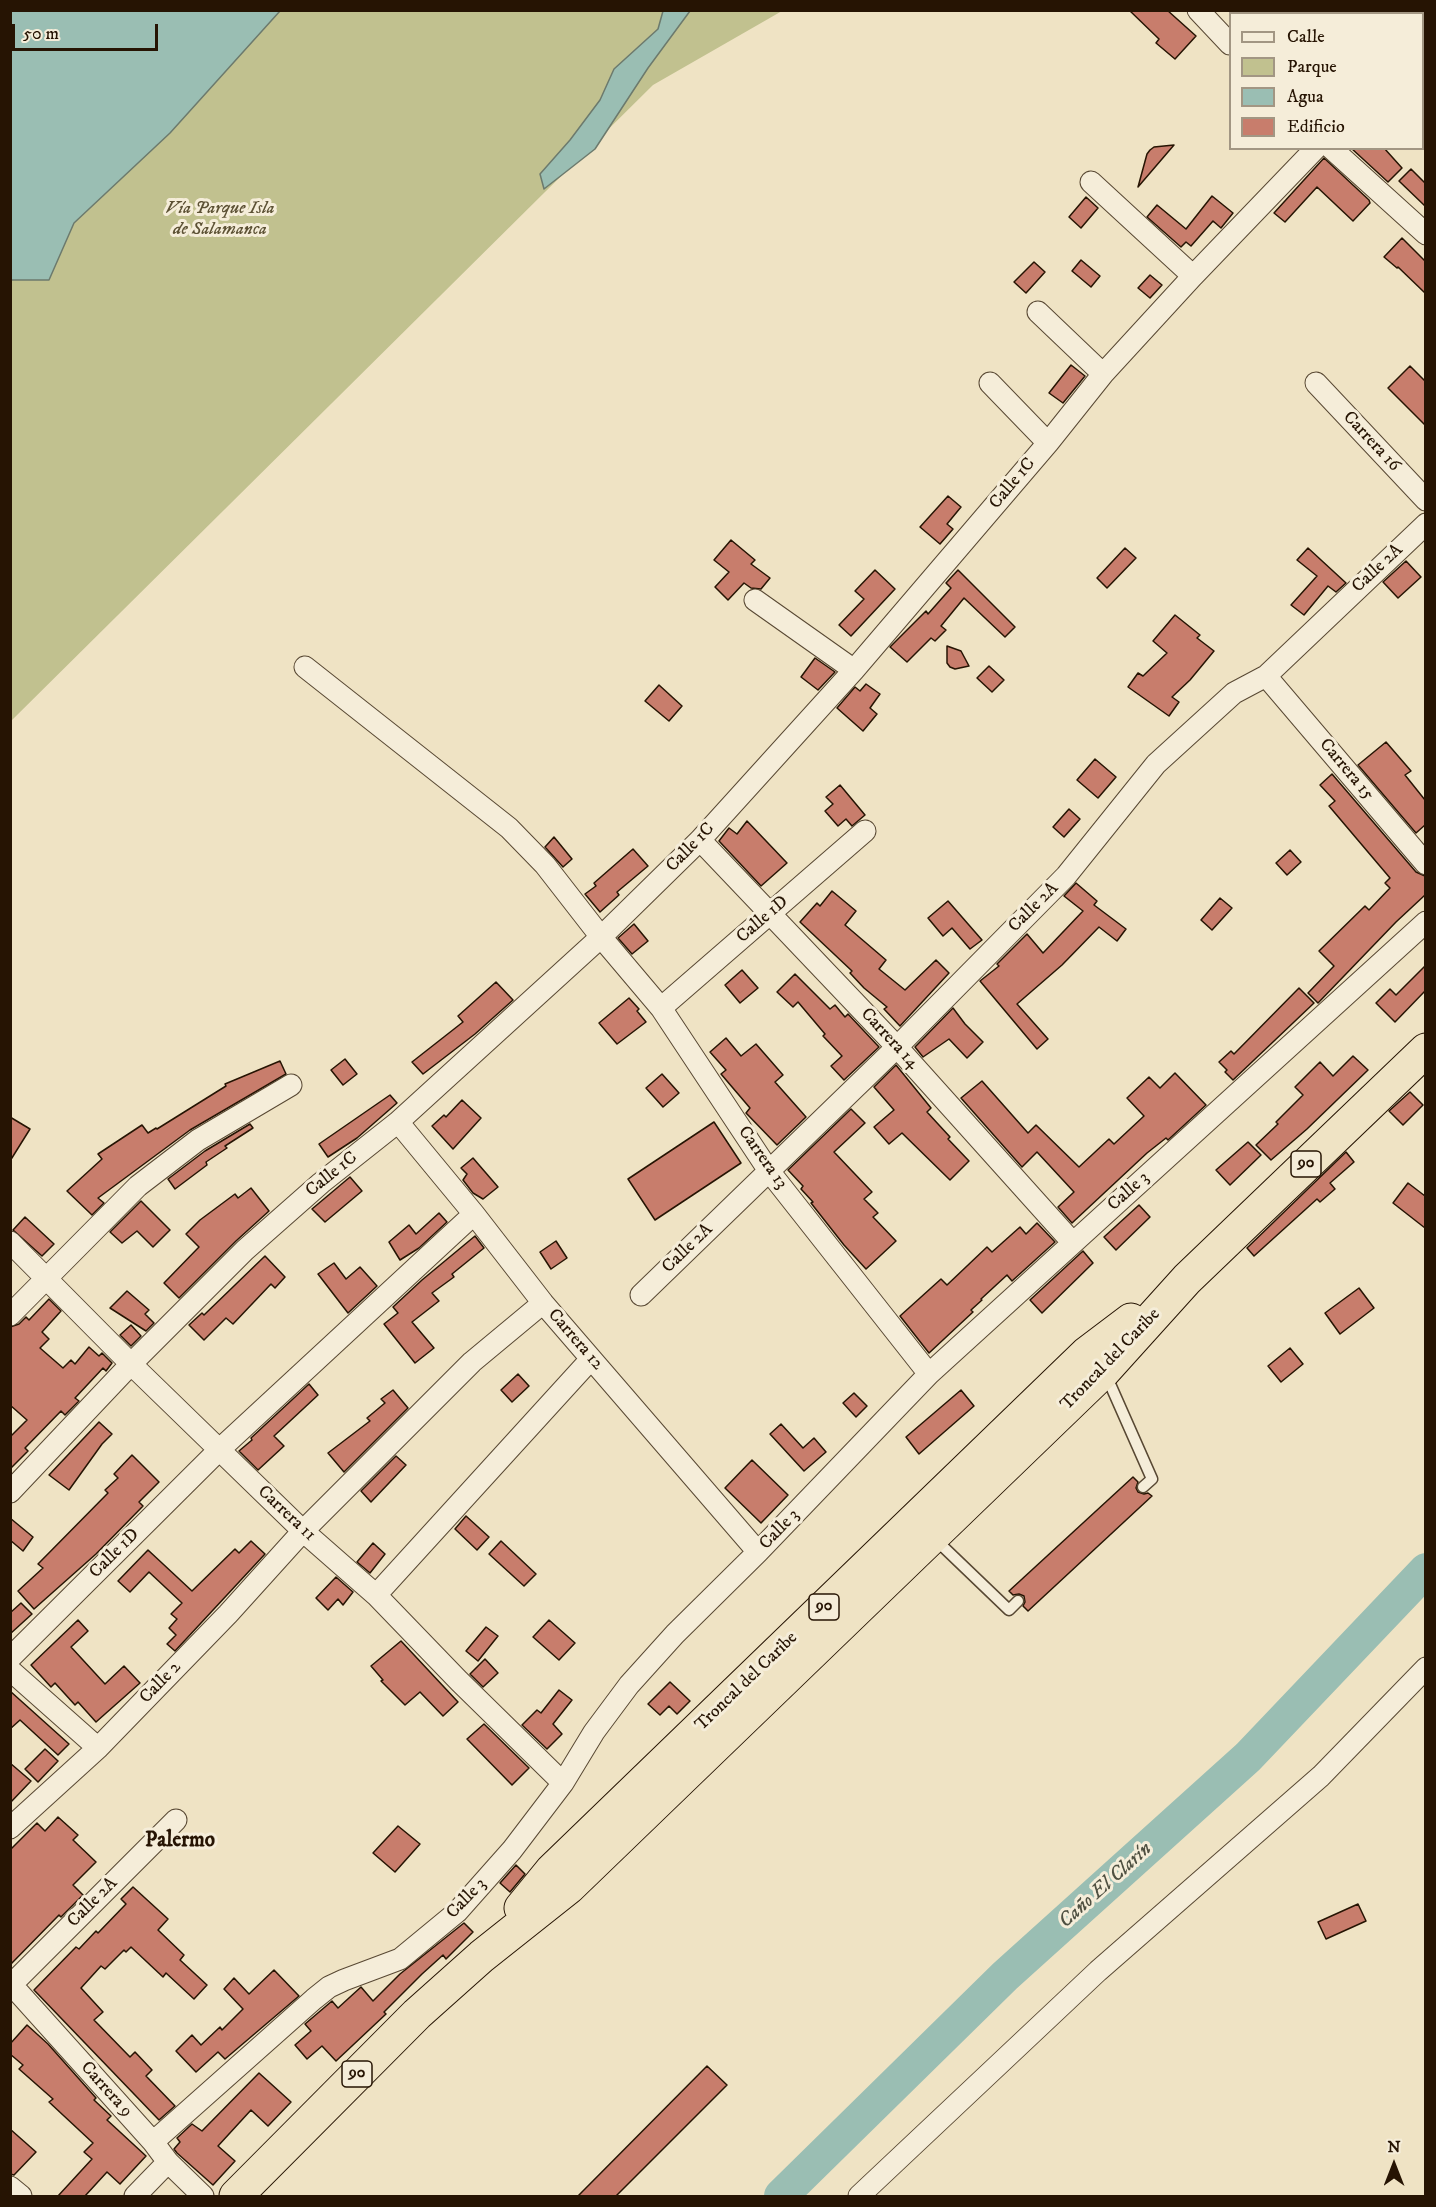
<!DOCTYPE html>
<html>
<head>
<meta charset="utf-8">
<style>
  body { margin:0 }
  #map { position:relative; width:1436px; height:2207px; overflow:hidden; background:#efe3c4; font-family:"IM FELL DW Pica",serif }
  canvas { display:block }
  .frame { position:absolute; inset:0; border:12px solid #261403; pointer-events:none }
  .legend { position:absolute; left:1229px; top:12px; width:195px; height:138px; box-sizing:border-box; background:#f5edd9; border:2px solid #a29683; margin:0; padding:8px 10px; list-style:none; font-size:18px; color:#261403 }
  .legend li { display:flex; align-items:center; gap:12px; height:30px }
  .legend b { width:30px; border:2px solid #a29683 }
  .north { position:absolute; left:1364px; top:2135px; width:60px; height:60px; -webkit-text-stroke:4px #f5edd9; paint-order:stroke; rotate:0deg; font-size:16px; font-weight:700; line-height:24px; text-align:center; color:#261403 }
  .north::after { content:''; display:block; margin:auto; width:21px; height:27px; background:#261403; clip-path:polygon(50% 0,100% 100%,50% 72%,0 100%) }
  .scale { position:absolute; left:12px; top:24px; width:146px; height:27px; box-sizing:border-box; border:3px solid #261403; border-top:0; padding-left:8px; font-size:18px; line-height:21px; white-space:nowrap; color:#261403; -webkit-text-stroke:4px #f5edd9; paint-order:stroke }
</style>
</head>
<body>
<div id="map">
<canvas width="1436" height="2207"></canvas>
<div class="frame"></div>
<ul class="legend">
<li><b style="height:8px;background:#f5edd9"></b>Calle</li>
<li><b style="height:16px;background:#c1c18f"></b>Parque</li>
<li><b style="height:16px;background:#9abeb3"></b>Agua</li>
<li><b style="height:16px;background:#c87d6c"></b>Edificio</li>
</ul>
<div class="north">N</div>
<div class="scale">50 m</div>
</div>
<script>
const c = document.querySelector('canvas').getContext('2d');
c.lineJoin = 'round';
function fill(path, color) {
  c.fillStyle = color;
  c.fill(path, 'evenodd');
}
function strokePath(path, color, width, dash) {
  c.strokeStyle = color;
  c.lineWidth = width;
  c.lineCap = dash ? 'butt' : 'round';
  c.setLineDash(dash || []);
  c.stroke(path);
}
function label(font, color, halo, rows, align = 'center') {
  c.font = font + ' "IM FELL DW Pica",serif';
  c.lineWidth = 6;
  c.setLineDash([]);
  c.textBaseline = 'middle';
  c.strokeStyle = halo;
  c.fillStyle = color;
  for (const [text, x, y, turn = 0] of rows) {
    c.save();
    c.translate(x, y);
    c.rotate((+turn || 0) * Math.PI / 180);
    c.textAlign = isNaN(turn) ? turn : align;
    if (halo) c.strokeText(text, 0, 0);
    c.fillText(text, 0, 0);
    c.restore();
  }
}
fill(new Path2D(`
  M11,11H782L653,85L11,721Z`), '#c1c18f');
const water = new Path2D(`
  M10,11H280L170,133L74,223L49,280H11Z
  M663,11H690L648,68L595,149L544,189L540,174L570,140L600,100L614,69L658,29Z`);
fill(water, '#9abeb3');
strokePath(water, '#6c7a6d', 1.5);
strokePath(new Path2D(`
  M781,2196L1005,1976L1248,1757L1426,1570`), '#9abeb3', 34);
const building = new Path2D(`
  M1129,10H1167L1196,36L1175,59L1156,43L1159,39Z
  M1174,145L1138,187L1147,154L1150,150L1154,147Z
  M1351,148H1384L1402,168L1388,182Z
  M1324,158L1369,200L1370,203L1353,221L1317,187L1285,222L1274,213Z
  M1411,169L1425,183V206L1399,181Z
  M1212,196L1233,213L1221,228L1213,221L1191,246L1186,242L1181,247L1147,217L1157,205L1186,229Z
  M1086,197L1098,208L1081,228L1069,217Z
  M1402,238L1425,261V293L1398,267L1397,268L1384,257Z
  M1081,260L1100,276L1091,287L1072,271Z
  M1034,262L1045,272L1026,293L1014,282Z
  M1150,275L1162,285L1150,298L1138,288Z
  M1071,365L1085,376L1063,403L1049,393Z
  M1410,366L1425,381V425L1388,388Z
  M948,496L961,507L947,524L953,529L940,544L920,527Z
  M731,540L755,560L751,564L770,578L761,589L751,588L744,583L728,600L715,587L729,572L714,560Z
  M1125,548L1136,558L1107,588L1097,578Z
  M1308,548L1346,583L1336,592L1328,586L1304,615L1291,605L1317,576L1297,560Z
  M1406,561L1421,577L1398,598L1383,582Z
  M875,570L895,589L851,636L839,625L864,599L855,591Z
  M958,570L1015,627L1005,637L964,598L941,626L946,630L935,641L931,638L907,662L890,647L926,611L928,614L951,588L946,583Z
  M1175,615L1200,635L1197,638L1214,651L1190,680L1172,697L1179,702L1169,716L1128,687L1138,673L1143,676L1167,653L1153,641Z
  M947,646L961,651L969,666L955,669L950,667L947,663Z
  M815,658L835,672L818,690L801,677Z
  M989,666L1004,680L992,692L977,678Z
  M866,684L880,694L870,708L877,714L863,731L837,708L855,687L860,691Z
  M659,685L682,706L669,721L645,701Z
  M1386,742L1411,771L1405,775L1425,800V825L1416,833L1358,765Z
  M1095,759L1116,777L1098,798L1077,780Z
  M1332,774L1416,872L1425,876V895L1396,922L1318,1003L1308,993L1334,966L1319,951L1365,906L1369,910L1390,888L1385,883L1390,878L1329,806L1335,801L1320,785Z
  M840,785L865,815L852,826L846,819L838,826L825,811L833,804L826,797Z
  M1069,809L1080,819L1064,837L1053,827Z
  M747,821L787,863L761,886L719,841L729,828L737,834Z
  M554,837L572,859L563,867L545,847Z
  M633,849L648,866L617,892L619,895L600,912L585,894L596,886L594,883Z
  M1290,850L1301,862L1287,875L1276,863Z
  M1076,883L1097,901L1094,905L1126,929L1117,941L1099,927L1062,965L1017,1004L1048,1039L1037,1049L980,981L999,966L997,964L1027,934L1043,953L1083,911L1064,896Z
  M832,891L856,911L845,925L886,960L879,969L905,990L936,960L949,973L900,1026L884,1009L887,1007L864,988L850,973L852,971L800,922L817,903L820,906Z
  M1220,898L1232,908L1212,930L1201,920Z
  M948,901L982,940L970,949L952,928L943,936L928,918Z
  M634,924L648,941L632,954L618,938Z
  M1425,966V991L1395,1022L1376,1003L1390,989L1396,995Z
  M742,970L758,988L740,1003L725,985Z
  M795,974L830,1009L835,1005L845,1017L848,1014L879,1047L844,1080L831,1066L842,1056L823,1036L825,1034L798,1002L793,1007L777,992Z
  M496,982L513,1000L475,1034L423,1074L412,1062L463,1022L458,1016Z
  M1299,988L1314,1003L1233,1080L1225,1072L1227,1070L1219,1062L1231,1051L1234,1054Z
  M629,998L639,1009L637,1011L646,1022L617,1044L599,1023Z
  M953,1008L965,1024L983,1042L967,1058L949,1039L923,1057L915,1047Z
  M726,1038L741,1056L756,1044L783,1075L775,1082L806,1117L777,1145L746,1113L750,1108L721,1074L726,1070L710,1052Z
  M1353,1056L1368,1070L1307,1129L1271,1160L1256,1145L1278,1124L1276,1122L1303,1095L1295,1087L1320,1062L1333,1076Z
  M345,1059L357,1074L343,1085L331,1070Z
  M280,1061L286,1074L190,1130L98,1198L104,1203L92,1215L67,1191L102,1159L98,1154L142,1125L148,1133L156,1128L157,1129L226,1086L225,1084Z
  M896,1065L931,1108L927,1112L950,1137L948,1139L969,1161L950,1180L902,1133L889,1144L874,1127L894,1110L874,1087Z
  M1175,1073L1206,1105L1168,1140L1166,1138L1147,1153L1072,1223L1058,1207L1074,1192L1037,1152L1022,1167L961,1098L982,1081L1028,1133L1036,1125L1079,1167L1109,1139L1114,1144L1144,1116L1127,1098L1149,1077L1160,1088Z
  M662,1074L679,1093L663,1107L646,1088Z
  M1410,1092L1423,1105L1403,1125L1389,1111Z
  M390,1095L397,1103L357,1138L328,1157L319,1144Z
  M462,1100L481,1118L453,1149L432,1126L444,1115L446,1117Z
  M851,1109L865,1123L834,1152L872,1192L864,1199L878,1213L873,1217L896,1241L866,1269L844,1245L811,1203L813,1202L801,1189L803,1186L788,1170Z
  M10,1117L30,1129L10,1161Z
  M714,1122L741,1163L655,1220L628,1179Z
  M250,1124L253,1128L225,1146L227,1148L206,1162L207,1165L175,1189L168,1179L205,1151Z
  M1248,1142L1261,1155L1230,1185L1216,1170Z
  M1346,1152L1354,1162L1330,1183L1335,1189L1320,1202L1317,1199L1254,1256L1247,1248Z
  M473,1158L498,1187L483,1199L473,1193L463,1180L467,1174L461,1168Z
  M350,1177L362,1191L325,1222L312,1209Z
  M1408,1183L1425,1196V1228L1393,1203Z
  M251,1188L269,1211L236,1241L179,1298L164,1283L199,1247L186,1234L200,1220L235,1194L238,1198Z
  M141,1201L170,1230L153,1247L137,1231L122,1243L110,1232Z
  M1139,1205L1150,1217L1116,1250L1104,1237Z
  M439,1213L447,1222L419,1248L400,1260L389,1242L409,1225L416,1234Z
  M25,1217L54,1244L42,1256L13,1230Z
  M1037,1223L1055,1242L1012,1281L1007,1275L981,1299L982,1300L971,1310L973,1312L929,1353L900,1316L941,1279L947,1285L987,1247L992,1252L1020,1227L1026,1234Z
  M475,1236L484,1248L452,1274L454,1277L432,1293L439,1301L412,1322L434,1348L415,1363L384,1324L398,1313L393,1307L422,1280Z
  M556,1241L567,1258L551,1269L540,1252Z
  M1083,1251L1093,1263L1042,1313L1030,1300Z
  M265,1256L285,1277L275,1288L271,1284L233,1324L226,1318L204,1340L189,1325L202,1313L204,1315Z
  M334,1263L346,1279L360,1267L377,1286L348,1313L318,1274Z
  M1359,1288L1374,1308L1340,1334L1325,1313Z
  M127,1291L149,1310L145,1314L154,1323L146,1331L110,1308Z
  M49,1299L61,1311L42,1332L49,1339L40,1348L63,1368L71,1360L75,1364L89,1347L99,1356L102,1353L112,1363L106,1371L103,1368L75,1398L79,1401L65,1415L61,1411L25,1448L28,1451L10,1469V1433L12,1435L27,1420L10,1405V1327L19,1324L26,1317L29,1320Z
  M131,1325L141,1336L131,1346L120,1335Z
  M1290,1348L1303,1364L1281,1382L1268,1366Z
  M518,1374L529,1386L512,1402L501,1390Z
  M309,1384L318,1395L274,1436L284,1446L258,1470L239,1451L252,1440L251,1438Z
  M393,1390L408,1408L344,1472L328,1453L370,1421L367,1418L385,1403L381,1399Z
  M961,1390L974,1406L919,1454L906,1437Z
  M854,1393L867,1406L856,1417L843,1403Z
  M99,1422L112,1434L102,1444L69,1490L49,1475Z
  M781,1424L803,1448L814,1438L826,1452L804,1471L770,1434Z
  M132,1455L159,1482L139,1502L143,1506L96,1554L34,1609L18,1591L43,1568L38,1564L108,1493L105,1490L118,1478L114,1474Z
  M396,1456L406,1465L371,1502L361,1491Z
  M752,1460L788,1495L761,1523L725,1488Z
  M1133,1477L1138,1482L1136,1488L1138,1492L1144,1494L1148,1493L1152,1496L1028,1611L1023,1606L1025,1602L1024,1596L1019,1594L1013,1595L1009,1591Z
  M466,1516L489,1537L477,1550L455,1529Z
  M10,1518L33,1537L23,1551L10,1540Z
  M251,1541L265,1554L175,1651L167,1644L176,1635L169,1628L177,1619L171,1614L182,1603L149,1572L130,1592L118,1581L148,1550L192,1591L235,1549L239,1553Z
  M501,1541L536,1574L524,1586L489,1554Z
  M373,1543L385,1554L370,1573L357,1562Z
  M336,1577L353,1592L343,1605L338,1599L328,1610L316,1598Z
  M21,1603L32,1614L10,1634V1613Z
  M78,1620L88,1631L71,1647L105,1684L124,1666L140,1683L96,1722L78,1702L75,1705L55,1683L51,1687L31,1665Z
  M549,1620L575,1643L559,1660L533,1637Z
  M486,1627L498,1636L478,1661L466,1651Z
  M401,1641L458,1702L443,1716L420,1692L405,1705L381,1681L383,1680L371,1666Z
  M485,1659L498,1673L483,1687L470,1674Z
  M670,1682L690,1701L677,1714L669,1706L660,1715L648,1704Z
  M559,1690L572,1700L553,1724L562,1734L547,1749L522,1725L537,1710L541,1713Z
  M10,1691L69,1744L58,1755L20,1720L10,1729Z
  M484,1724L529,1768L512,1785L467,1739Z
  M45,1749L58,1761L38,1782L25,1769Z
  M10,1763L31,1781L10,1803Z
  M58,1817L78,1835L73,1840L96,1862L73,1885L83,1895L61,1917L59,1915L10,1965V1850L37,1823L45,1831Z
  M398,1826L420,1844L395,1872L373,1853Z
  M516,1865L525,1874L510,1892L500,1883Z
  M133,1887L168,1919L158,1930L184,1955L180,1960L207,1985L194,1999L166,1973L163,1977L131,1947L126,1952L124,1950L105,1969L101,1966L81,1988L103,2012L94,2020L130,2057L135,2052L152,2070L146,2076L175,2106L159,2120L34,1990L76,1947L79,1949L96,1931L98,1933L126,1904L121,1899Z
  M1358,1904L1366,1921L1326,1939L1318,1922Z
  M464,1923L473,1932L446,1959L443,1955L422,1974L384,2012L386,2014L336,2061L322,2046L307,2059L295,2045L311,2031L305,2024L332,2001L338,2008L361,1987L373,2001L400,1974Z
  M274,1970L299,1996L225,2059L218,2052L196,2072L176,2051L192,2035L201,2045L220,2027L222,2030L243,2009L224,1989L234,1978L249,1994Z
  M27,2025L48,2044L96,2098L94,2100L111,2116L107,2120L146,2156L120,2184L107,2172L85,2196H58L92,2159L84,2152L93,2143L49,2102L53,2099L19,2069L23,2065L10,2054V2044Z
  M707,2066L727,2085L616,2196H578Z
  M259,2073L291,2102L268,2126L251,2110L218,2146L235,2161L213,2185L177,2153L174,2149L180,2142L177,2138L192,2124L202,2131Z
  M10,2129L36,2152L14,2175L10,2174Z`);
fill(building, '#c87d6c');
strokePath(building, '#261403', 1.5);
const lane = new Path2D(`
  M1106,1375L1152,1479L1143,1487
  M935,1539L1009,1610L1018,1601`);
const street = new Path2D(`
  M1198,10L1230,44
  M1315,10L1318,14
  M1422,35L1426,32
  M1331,148L1426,234
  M1091,182L1193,276
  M1038,312L1103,374
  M990,383L1048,443
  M1316,383L1426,500
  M755,600L854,670
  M305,667L509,828L545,865L601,937L661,1008L769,1171L929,1374
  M1266,676L1426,864
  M700,840L897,1047L1073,1243
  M661,1008L865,831
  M398,1122L474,1214L543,1303L758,1552
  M10,1242L131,1364L303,1531L376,1595L459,1681L563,1783
  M641,1295L897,1047L1066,876L1156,764L1234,693L1266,676L1426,524
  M10,1315L138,1186L198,1140L291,1085
  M10,1492L131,1364L245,1250L321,1183L398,1122L601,937L700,840L854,670L1048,443L1103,374L1193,276L1316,148
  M376,1595L591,1359
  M10,1658L219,1450L474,1214
  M10,1670L98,1748
  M10,1828L98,1748L228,1614L303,1531L472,1362L543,1303
  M10,1983L153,2142L168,2162L203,2196
  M10,1986L176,1820
  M153,2142L314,1999L329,1987L344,1980L400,1959L457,1912L512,1850L563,1783L594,1732L629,1685L675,1634L758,1552L929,1374L1426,922
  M10,2187L21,2196
  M135,2196L168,2162
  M859,2196L1098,1971L1321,1776L1426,1668`);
const highway = new Path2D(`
  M521,1908L552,1870L1086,1354L1131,1320
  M236,2196L417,2014L482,1956L569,1887L1104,1371L1187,1279L1426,1050`);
strokePath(lane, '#584833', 13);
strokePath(street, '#584833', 23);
strokePath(highway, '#261403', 35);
strokePath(lane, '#f5edd9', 10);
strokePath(street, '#f5edd9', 21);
strokePath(highway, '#efe3c4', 33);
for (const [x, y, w] of [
  [1306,1164,30],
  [824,1607,30],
  [357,2074,30]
]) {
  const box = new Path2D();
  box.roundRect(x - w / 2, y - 13, w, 26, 4.5);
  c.fillStyle = '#f5edd9';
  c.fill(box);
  strokePath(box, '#261403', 1.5);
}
label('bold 16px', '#261403', null, [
  ["90",1306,1164],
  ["90",824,1607],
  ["90",357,2074]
]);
label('italic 18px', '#5c5134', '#f5edd9', [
  ["Vía Parque Isla",220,209],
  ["de Salamanca",220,230]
]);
label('18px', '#261403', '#f5edd9', [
  ["Carrera 16",1371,442,47],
  ["Calle 1C",1013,484,-50],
  ["Calle 2A",1378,569,-43],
  ["Carrera 15",1346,770,50],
  ["Calle 1C",691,848,-46],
  ["Calle 2A",1034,908,-45],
  ["Calle 1D",763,920,-41],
  ["Carrera 14",889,1039,47],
  ["Carrera 13",762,1158,55],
  ["Calle 1C",332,1175,-39],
  ["Calle 3",1129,1192,-42],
  ["Calle 2A",688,1249,-44],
  ["Carrera 12",575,1340,49],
  ["Troncal del Caribe",1111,1360,-46],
  ["Carrera 11",286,1514,43],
  ["Calle 3",780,1530,-46],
  ["Calle 1D",115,1554,-45],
  ["Troncal del Caribe",747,1682,-44],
  ["Calle 2",161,1683,-46],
  ["Calle 3",467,1899,-46],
  ["Calle 2A",93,1903,-45],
  ["Carrera 9",106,2090,48]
]);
label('italic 20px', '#4f5041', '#f5edd9', [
  ["Caño El Clarín",1106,1886,-42]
]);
label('bold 21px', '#261403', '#f5edd9', [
  ["Palermo",180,1842]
]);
</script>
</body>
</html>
